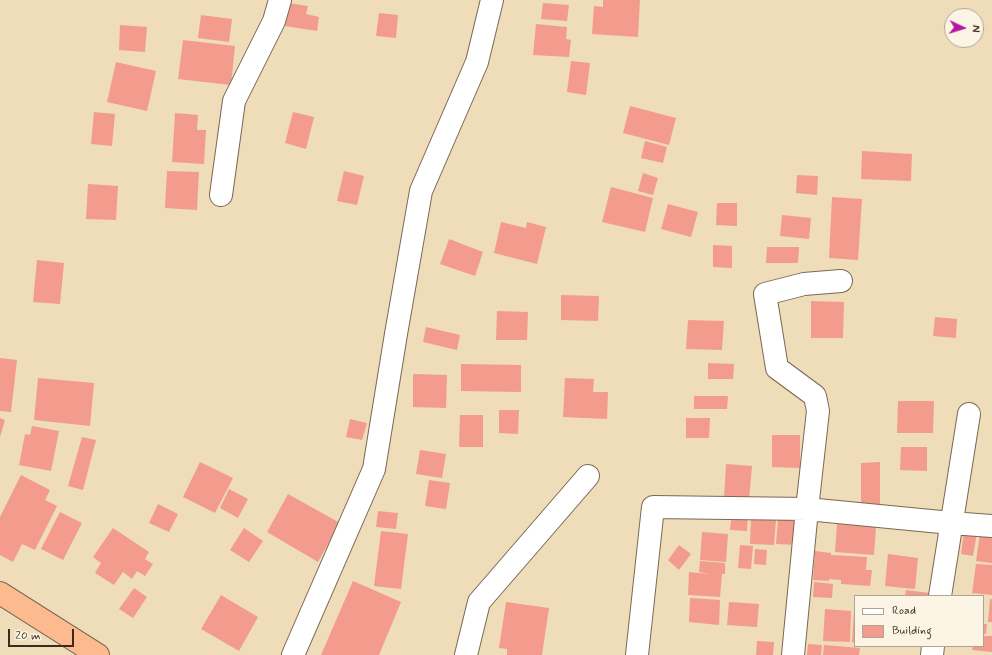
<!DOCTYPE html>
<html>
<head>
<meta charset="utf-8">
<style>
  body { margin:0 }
  #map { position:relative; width:992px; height:655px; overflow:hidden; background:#efdcb9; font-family:Mynerve,sans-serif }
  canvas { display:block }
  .legend { position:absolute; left:854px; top:595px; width:130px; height:52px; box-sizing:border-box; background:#fcf5e5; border:1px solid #afa495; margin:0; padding:5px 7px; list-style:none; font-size:12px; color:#3b2a1e }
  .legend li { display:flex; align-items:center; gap:8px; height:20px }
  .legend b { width:20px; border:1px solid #afa495 }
  .north { position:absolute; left:944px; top:8px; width:40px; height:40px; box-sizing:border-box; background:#fcf5e5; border:1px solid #afa495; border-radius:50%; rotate:94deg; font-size:11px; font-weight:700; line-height:16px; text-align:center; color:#3b2a1e }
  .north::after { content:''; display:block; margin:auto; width:14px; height:18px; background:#b5179e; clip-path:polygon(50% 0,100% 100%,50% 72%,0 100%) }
  .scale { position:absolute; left:8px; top:629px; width:66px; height:18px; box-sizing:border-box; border:2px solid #3b2a1e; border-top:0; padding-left:5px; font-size:12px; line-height:14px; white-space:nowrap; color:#3b2a1e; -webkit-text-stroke:3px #fcf5e5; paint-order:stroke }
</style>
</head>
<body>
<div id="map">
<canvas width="992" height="655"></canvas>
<ul class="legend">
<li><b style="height:5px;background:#fff"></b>Road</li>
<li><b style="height:11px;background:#f39c8d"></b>Building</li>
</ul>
<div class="north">N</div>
<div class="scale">20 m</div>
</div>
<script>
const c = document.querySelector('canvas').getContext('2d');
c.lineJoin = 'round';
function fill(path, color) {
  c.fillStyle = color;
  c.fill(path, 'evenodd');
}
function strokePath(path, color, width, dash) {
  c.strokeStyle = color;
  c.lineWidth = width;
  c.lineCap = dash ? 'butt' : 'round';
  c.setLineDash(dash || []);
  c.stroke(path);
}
fill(new Path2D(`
  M603,0H640L638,37L592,34L594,6L603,7Z
  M288,3L308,6L306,14L319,17L317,31L285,26Z
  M543,3L569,5L567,21L541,19Z
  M379,13L398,15L396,38L376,36Z
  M201,15L232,19L229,42L198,38Z
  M536,24L567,27L566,39L571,40L569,57L533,55Z
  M120,25L147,27L145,52L119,50Z
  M183,40L235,46L231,85L178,79Z
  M571,61L590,63L586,95L567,92Z
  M116,62L156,71L147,111L107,102Z
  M630,106L676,118L669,145L623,133Z
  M94,112L115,114L112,146L91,144Z
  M293,112L314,117L306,149L285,143Z
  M175,113L198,115L197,130H206L204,164L172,162Z
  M645,141L667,147L663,163L641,158Z
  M862,151L912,154L911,181L861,179Z
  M167,171L199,172L197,210L165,208Z
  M344,171L364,176L357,205L337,201Z
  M643,173L658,178L653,195L638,191Z
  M797,175L818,176L817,195L796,193Z
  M88,184L118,186L116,220L86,219Z
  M611,187L653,198L645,232L602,222Z
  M832,197L862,199L858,260L829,258Z
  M717,203H737V226L716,225Z
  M668,204L698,212L691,237L661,229Z
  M782,215L811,218L809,239L780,236Z
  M501,222L526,228L527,222L546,227L537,264L494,253Z
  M449,239L483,252L475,276L440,264Z
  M713,245L732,246V268L713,267Z
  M767,247H799L798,263H766Z
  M37,260L64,263L60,304L33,302Z
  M561,295L599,296L598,321L561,320Z
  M811,301L844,302L843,338H811Z
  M497,311L528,312L527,340H496Z
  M935,317L957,319L956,338L933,336Z
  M688,320L724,321L722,350L686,349Z
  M426,327L460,335L457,350L423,342Z
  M0,358L17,360L11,412L0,411Z
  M708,363L734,364L733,379H708Z
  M461,364L521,365V392L461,391Z
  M413,374L447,375L446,408L413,407Z
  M38,378L94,383L90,426L34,420Z
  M565,378L594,379L593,392H608L607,419L563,417Z
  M694,396H728L727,409H694Z
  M898,401H934L933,433H897Z
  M499,410H519L518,434L499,433Z
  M460,415H483V447H459Z
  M0,418L5,420L0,437Z
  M686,418H710L709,438H686Z
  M350,419L367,423L362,440L346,437Z
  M32,426L59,431L51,471L19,465L25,434L30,435Z
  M772,435H800V468L772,467Z
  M82,437L96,440L83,490L68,486Z
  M901,447H927V471L900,470Z
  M420,450L446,454L442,478L416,474Z
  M200,462L233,478L215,513L183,497Z
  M880,462V504H861V463Z
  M726,464L752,466L749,500L724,498Z
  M21,475L50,490L45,500L57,506L35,550L22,544L13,562L0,555V517Z
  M429,480L450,483L446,509L425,506Z
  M229,489L248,499L238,518L220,508Z
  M288,494L340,523L318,562L267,532Z
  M158,504L178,514L169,532L149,523Z
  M378,511L398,513L396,529L376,527Z
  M60,512L82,523L63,560L41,549Z
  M732,512L748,513L747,531L730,530Z
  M751,518L776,520L774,545L750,544Z
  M778,519L800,521L799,545L776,544Z
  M837,523L876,526L874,555L835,552Z
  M113,528L149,552L145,559L153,564L145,576L137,571L132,579L123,572L114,585L95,573L101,563L93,557Z
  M244,528L263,541L249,562L230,550Z
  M381,531L408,534L401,589L374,586Z
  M964,531L977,533L973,556L961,554Z
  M702,532L728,534L726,562L700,560Z
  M980,533L992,535V563L976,561Z
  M679,545L691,554L679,570L668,560Z
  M740,545L753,546L751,569L738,568Z
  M755,549L767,550L766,565L754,564Z
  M815,551L831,553V555L867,557L866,570H872L870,586L841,584V580L829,579V581L813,580Z
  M888,554L918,558L915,589L885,586Z
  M700,561L725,563V574H722L720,597L688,595L689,572L710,574L699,572Z
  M976,564L992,565V595L972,593Z
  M353,581L401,602L379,655H321Z
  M814,582L833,584L832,598L813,597Z
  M134,588L147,597L133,618L119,609Z
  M906,590L930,593V596H905Z
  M221,595L258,617L239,651L201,629Z
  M690,598L720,600L719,625L689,622Z
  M990,599H992V622H988Z
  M506,602L549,608L542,655H507V649L499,648Z
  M729,602L759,604L757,627L727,625Z
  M825,609L851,611L850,642L823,641Z
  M854,611H855V643L852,642Z
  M983,624H987L986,634H983Z
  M983,636H992V652L972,650L973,646H983Z
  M757,641L774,642L773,655H756Z
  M808,644L822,645L821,655H807Z
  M824,645L860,648L859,655H823Z`), '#f39c8d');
const minor = new Path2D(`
  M221,195L234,101L274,21L280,0
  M940,596L969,414
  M293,655L374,469L396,334L421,191L477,62L492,0
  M466,655L479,602L588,476
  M637,655L653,507L807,509L951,523L992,526
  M793,655L807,509L818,411L815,396L777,368L765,294L804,284L841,281
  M932,655L933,646`);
const highway = new Path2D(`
  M0,593L98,655`);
strokePath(minor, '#7a6854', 24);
strokePath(highway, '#7a6854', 24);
strokePath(minor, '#fff', 22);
strokePath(highway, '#fcba8e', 22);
</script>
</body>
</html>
